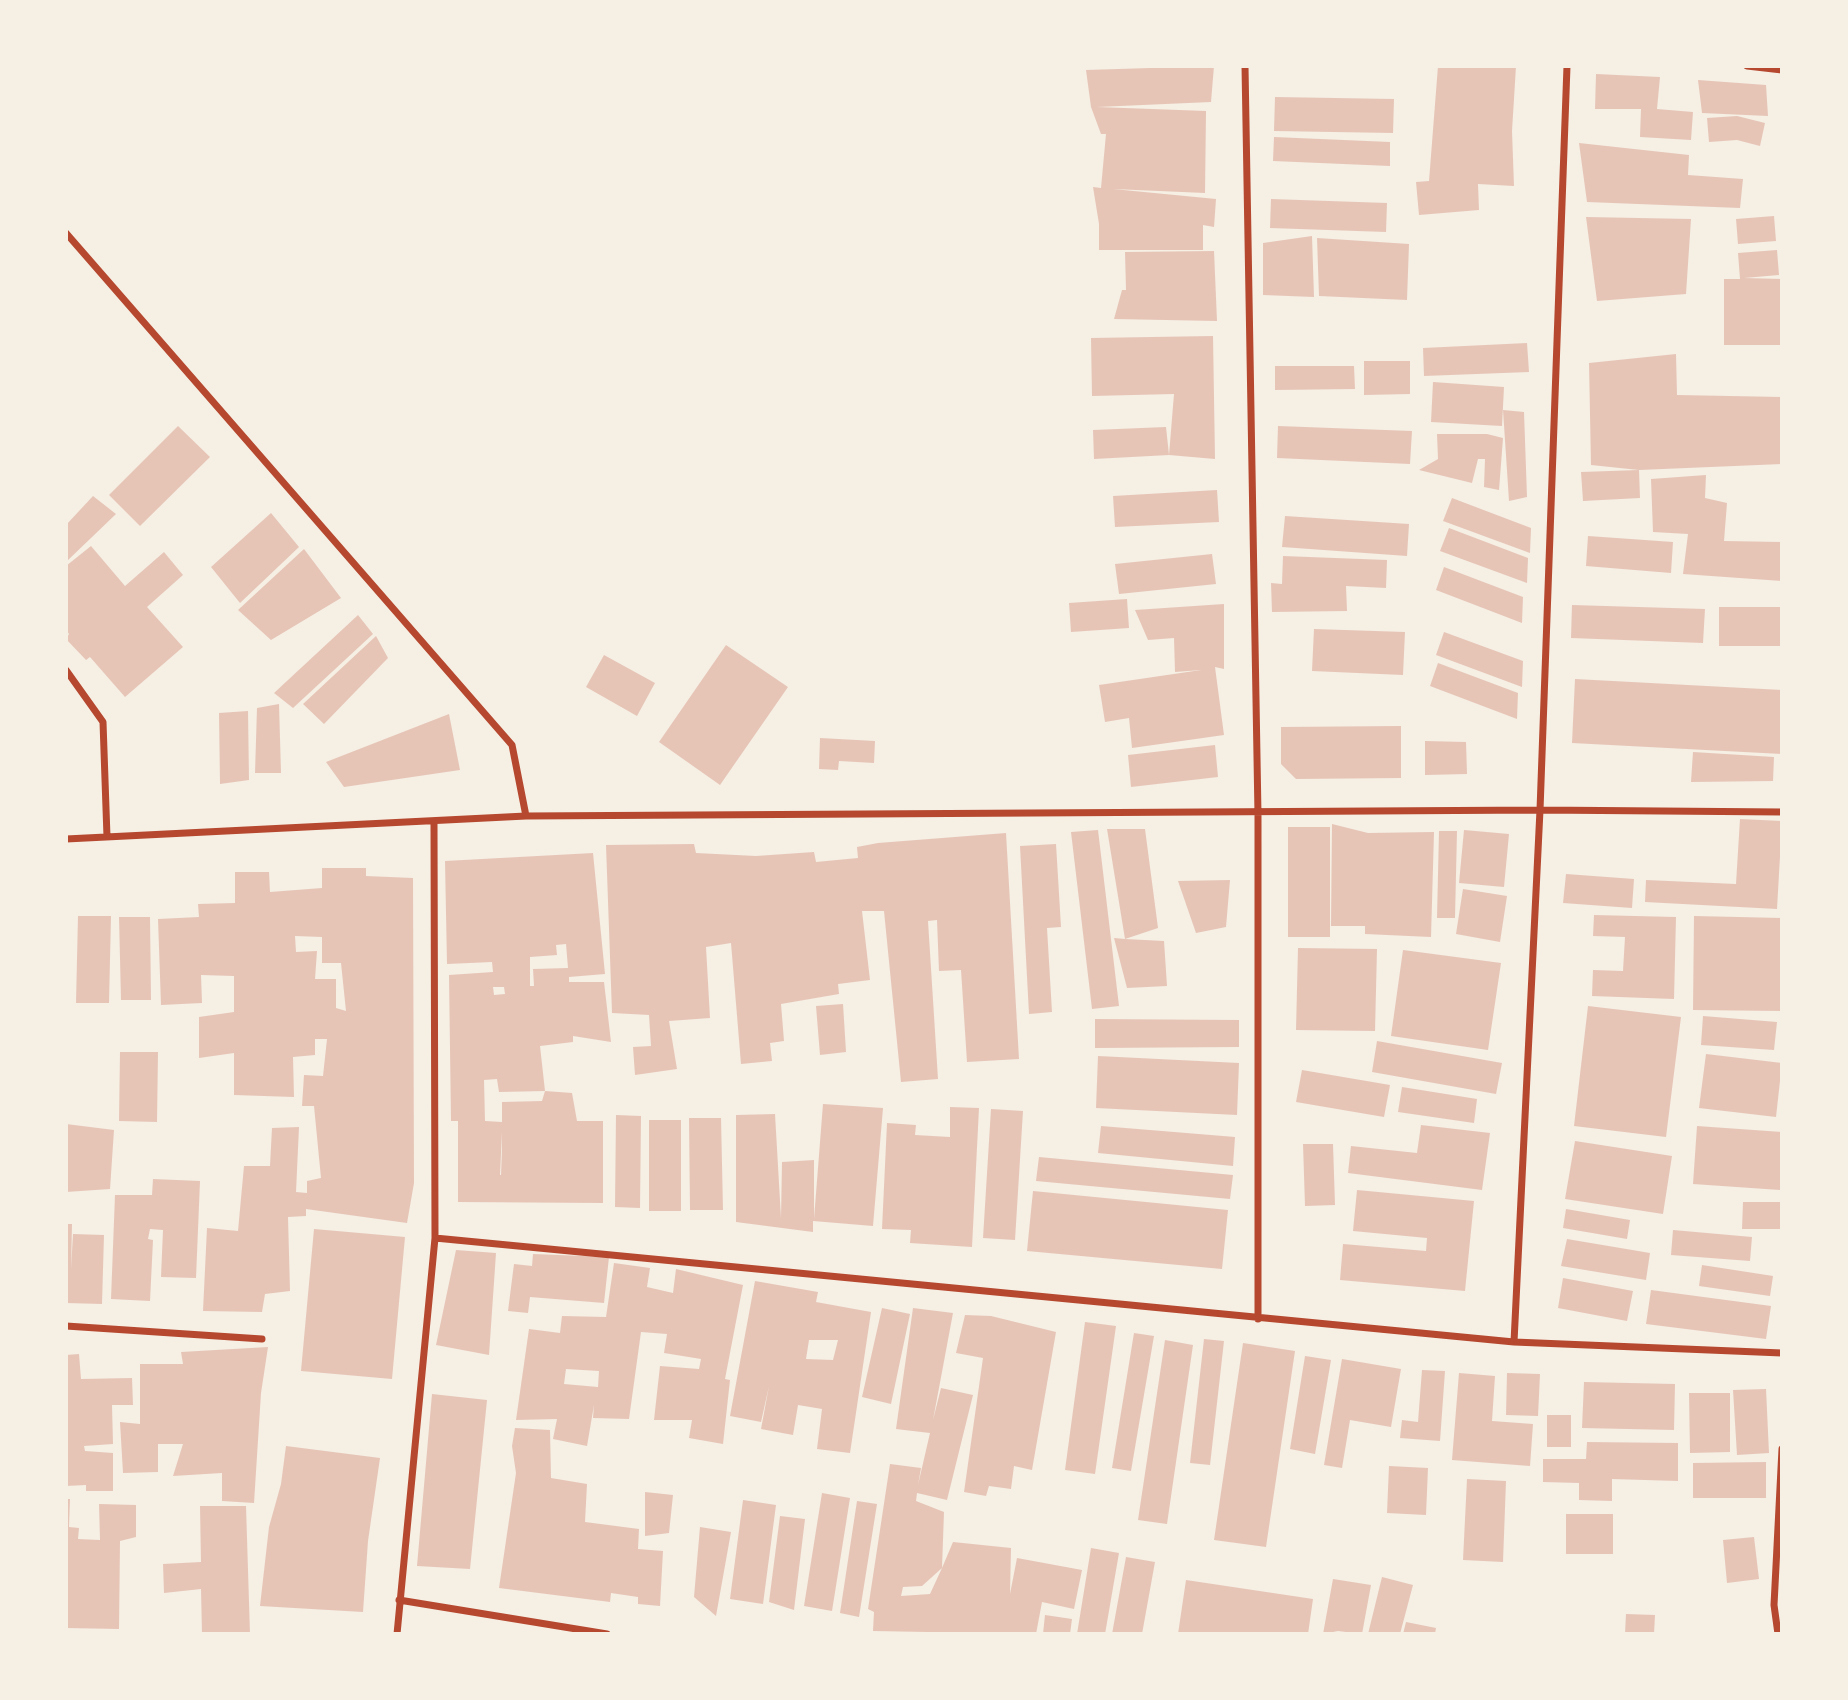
<!DOCTYPE html>
<html>
<head>
<meta charset="utf-8">
<style>
  body { margin:0 }
  #map { position:relative; width:1848px; height:1700px; overflow:hidden; background:#f6efe4; font-family:"Fira Sans Condensed",sans-serif }
  canvas { display:block }
  .frame { position:absolute; inset:0; border:68px solid #f6efe4; pointer-events:none }
</style>
</head>
<body>
<div id="map">
<canvas width="1848" height="1700"></canvas>
<div class="frame"></div>
</div>
<script>
const c = document.querySelector('canvas').getContext('2d');
c.lineJoin = 'round';
function fill(path, color) {
  c.fillStyle = color;
  c.fill(path, 'evenodd');
}
function strokePath(path, color, width, dash) {
  c.strokeStyle = color;
  c.lineWidth = width;
  c.lineCap = dash ? 'butt' : 'round';
  c.setLineDash(dash || []);
  c.stroke(path);
}
fill(new Path2D(`
  M1214,66L1211,102L1097,107L1206,111L1205,193L1113,189L1216,199L1214,227L1203,225V250H1099V224L1093,187L1101,188L1106,134H1101L1091,107L1086,70Z
  M1438,66H1516L1512,131L1514,186L1478,184L1479,210L1419,215L1416,182L1429,181Z
  M1596,74L1660,77L1657,109L1693,112L1691,140L1640,137L1641,109H1595Z
  M1698,80L1766,85L1768,116L1702,113Z
  M1275,97L1394,99L1393,133L1274,131Z
  M1737,116L1765,123L1760,146L1737,140L1709,142L1707,118Z
  M1274,137L1390,142V166L1273,161Z
  M1579,143L1689,155L1688,175L1743,179L1740,208L1587,202Z
  M1271,199L1387,203L1386,232L1270,228Z
  M1774,216L1776,241L1738,244L1736,219Z
  M1586,217L1691,219L1686,294L1597,301Z
  M1312,236L1314,297L1263,295V243Z
  M1317,238L1409,244L1407,300L1319,296Z
  M1777,250L1779,275L1744,278L1782,279V345H1724V279H1740L1738,253Z
  M1214,251L1217,321L1114,319L1122,290H1126L1125,252Z
  M1213,336L1215,459L1169,455L1094,459L1093,430L1166,427L1169,455L1174,394L1092,396L1091,338Z
  M1527,343L1529,372L1424,376L1423,348Z
  M1676,354L1677,395L1782,397V464L1639,470L1591,465L1589,363Z
  M1364,361H1410V394L1364,395Z
  M1275,366H1354L1355,389L1275,390Z
  M1433,382L1504,387L1502,426L1431,422Z
  M1503,410L1524,412L1527,497L1509,501Z
  M178,426L210,457L140,526L109,495Z
  M1278,426L1412,431L1410,464L1277,458Z
  M1437,434H1487L1503,438L1499,490L1484,487L1485,459H1478L1472,483L1419,470L1438,459Z
  M1639,470L1640,498L1583,501L1581,472Z
  M1706,475L1705,498L1727,503L1724,541L1782,542V581L1683,574L1688,534L1653,532L1651,479Z
  M1217,490L1219,522L1115,527L1113,496Z
  M93,496L116,514L66,562V525Z
  M1452,498L1531,528L1530,553L1443,521Z
  M271,513L299,547L240,603L211,567Z
  M1285,516L1409,524L1407,556L1282,547Z
  M1449,528L1528,558L1527,583L1440,551Z
  M1588,536L1673,542L1671,573L1586,566Z
  M91,546L125,586L164,552L183,575L147,607L183,647L125,697L90,657L86,660L66,639L69,634L66,630V566Z
  M304,549L341,598L271,640L238,610Z
  M1212,554L1216,584L1119,594L1115,564Z
  M1283,556L1387,560L1386,588L1346,586L1347,611L1272,612L1271,583L1282,584Z
  M1444,567L1523,597L1522,623L1436,590Z
  M1127,599L1129,628L1071,632L1069,603Z
  M1224,604V669L1215,667L1224,735L1132,748L1129,718L1105,722L1099,685L1201,670L1175,672L1174,638L1148,640L1135,610Z
  M1572,605L1705,609L1703,643L1571,638Z
  M1719,607H1782V646H1719Z
  M358,615L373,634L293,708L274,693Z
  M1314,629L1405,632L1403,675L1312,671Z
  M1444,632L1523,661L1522,687L1436,655Z
  M376,636L388,658L324,724L303,704Z
  M726,645L788,687L720,785L659,742Z
  M604,655L655,683L637,716L586,687Z
  M1438,663L1518,693L1517,719L1430,686Z
  M1575,679L1782,690V754L1572,743Z
  M279,704L281,773H255L257,708Z
  M248,711L249,780L220,784L219,713Z
  M449,714L460,770L344,787L326,762Z
  M1401,726V778L1296,779L1281,764V727Z
  M820,738L875,741L874,763L839,761L838,770L819,769Z
  M1425,741L1466,742L1467,774L1425,775Z
  M1215,745L1218,777L1131,787L1128,755Z
  M1693,752L1774,757L1773,781L1691,782Z
  M1740,819L1782,821L1777,909L1645,902L1646,880L1736,884Z
  M1332,824L1368,833L1434,832L1431,937L1365,934V926H1331Z
  M1288,827H1330V937H1288Z
  M1107,829H1145L1158,928L1125,939L1164,941L1167,986L1127,988L1114,938L1125,939Z
  M1098,830L1119,1006L1092,1009L1071,832Z
  M1464,830L1509,834L1504,887L1459,883Z
  M1439,831H1457L1455,918H1437Z
  M1006,833L1019,1059L967,1062L961,970L939,971L937,920L928,921L938,1079L901,1082L884,911H862L870,980L838,984L839,994L781,1004L784,1041L770,1043L772,1061L741,1064L731,943L706,947L710,1018L669,1021L677,1069L635,1075L633,1047L651,1046L649,1015L612,1013L606,845L694,844L696,853L756,856L814,852L816,862L858,858L857,847L878,843Z
  M1056,844L1061,927L1047,928L1052,1012L1029,1014L1020,846Z
  M593,853L605,974L569,977V982H604L611,1042L573,1036V1042L540,1046L545,1091L572,1093L577,1121H603V1203L458,1202V1121H451L449,975L493,972L492,962L447,964L445,861ZM566,944L568,968L533,969L534,986H530V957L557,955L556,945ZM493,987H504L505,994L494,995ZM497,1079L499,1092L545,1091L542,1101L502,1102V1122L485,1121L484,1080ZM502,1132V1149L501,1175H500Z
  M322,868H366V876L413,878L414,1183L407,1223L306,1209V1216L288,1217L290,1291L265,1294L262,1312L203,1311L207,1228L238,1231L244,1166H270L272,1128L299,1127L296,1192L307,1193V1181L321,1178L314,1106H302L304,1075L323,1076L327,1039H315V1055L293,1057L294,1097L234,1095V1053L199,1058V1017L234,1012V976L201,975L202,1003L161,1005L158,919L199,917L198,904L235,903V872H269L270,892L322,888ZM295,936L322,937V963H341L346,1011L336,1008V979H315L317,951L296,952Z
  M1566,874L1634,879L1632,908L1563,903Z
  M1230,880L1226,927L1196,933L1178,881Z
  M1463,889L1507,896L1500,942L1456,934Z
  M1594,915L1676,917L1674,999L1592,996L1593,970L1623,971L1625,937L1593,936Z
  M78,916H111L109,1003H76Z
  M1694,916L1782,918V1011L1693,1010Z
  M119,917H150L151,1000H121Z
  M1298,948L1377,949L1375,1031L1296,1030Z
  M1403,950L1501,963L1488,1050L1391,1036Z
  M843,1004L846,1052L820,1055L816,1006Z
  M1588,1006L1681,1017L1666,1137L1574,1126Z
  M1703,1016L1777,1022L1774,1050L1701,1045Z
  M1095,1019L1239,1020V1047L1095,1048Z
  M1377,1041L1502,1063L1496,1094L1372,1072Z
  M120,1052H158L157,1122L119,1121Z
  M1706,1054L1782,1063L1776,1117L1699,1108Z
  M1098,1056L1239,1063L1237,1115L1096,1108Z
  M1302,1070L1390,1085L1384,1117L1296,1102Z
  M1402,1087L1477,1099L1474,1123L1398,1112Z
  M823,1104L883,1108L873,1226L813,1221V1232L736,1222V1115L775,1114L781,1218L782,1162L814,1160V1219Z
  M950,1107L979,1108L972,1247L910,1243L911,1230L882,1229L887,1123L916,1125L915,1135L950,1137Z
  M991,1109L1023,1111L1015,1240L983,1238Z
  M616,1115L641,1116L640,1208L615,1207Z
  M689,1118H721L723,1210H690Z
  M649,1120H681V1211H649Z
  M66,1124L114,1130L110,1189L66,1192Z
  M1421,1125L1490,1133L1482,1190L1348,1173L1351,1146L1417,1153Z
  M1101,1126L1235,1137L1233,1166L1098,1153Z
  M1697,1126L1782,1132L1780,1190L1693,1184Z
  M1575,1141L1672,1156L1663,1214L1565,1199Z
  M1303,1144H1333L1335,1205L1305,1206Z
  M1039,1157L1233,1175L1230,1199L1036,1181Z
  M153,1179L200,1181L196,1278L161,1277L163,1230L150,1229L148,1239L153,1240L150,1301L111,1299L115,1195H152Z
  M1357,1190L1474,1201L1465,1291L1340,1280L1343,1244L1426,1251L1427,1238L1353,1231Z
  M1033,1191L1228,1210L1222,1269L1027,1251Z
  M1743,1202H1781L1780,1229H1742Z
  M1566,1209L1630,1220L1627,1239L1563,1228Z
  M66,1224H72L71,1269L73,1234L104,1235L102,1304L66,1303Z
  M314,1229L405,1237L392,1379L301,1371Z
  M1673,1230L1752,1237L1750,1261L1671,1255Z
  M1567,1239L1650,1253L1646,1280L1561,1266Z
  M456,1250L496,1253L489,1355L436,1345Z
  M533,1254L609,1257L604,1303L530,1297L528,1313L508,1311L514,1264L532,1266Z
  M614,1263L650,1268L647,1287L673,1293L676,1269L743,1285L725,1379L730,1380L723,1444L689,1438L692,1420H654L660,1366L699,1369L701,1359L664,1353L667,1334L641,1332L629,1419L593,1418L594,1405L587,1446L553,1439L557,1419L516,1420L529,1329L560,1333L562,1316L606,1317ZM566,1369L599,1371L598,1387L564,1384Z
  M1702,1265L1773,1276L1770,1296L1699,1286Z
  M1563,1278L1633,1291L1627,1321L1558,1308Z
  M755,1281L818,1292L816,1302L871,1312L850,1453L817,1449L822,1409L798,1405L793,1435L761,1429L769,1386L761,1422L730,1416ZM809,1340H838L833,1360L806,1359Z
  M1651,1290L1771,1306L1766,1339L1646,1324Z
  M882,1308L910,1314L891,1404L862,1397Z
  M913,1308L953,1313L933,1420L941,1388L973,1395L947,1500L917,1493L916,1501L944,1512L942,1568L953,1542L1011,1548L1010,1594L1017,1558L1082,1570L1074,1609L1042,1602L1036,1634L873,1631L874,1612L868,1609L890,1464L921,1468L918,1485L930,1433L896,1429ZM942,1568L930,1594L901,1596L903,1587L922,1586Z
  M965,1315L991,1316L1056,1332L1032,1470L1014,1466L1011,1489L989,1486L986,1496L964,1492L983,1358L956,1353Z
  M1085,1322L1116,1326L1095,1474L1065,1470Z
  M1134,1333L1154,1336L1131,1471L1112,1468Z
  M1204,1339L1224,1341L1210,1465L1190,1463Z
  M1165,1340L1193,1345L1167,1524L1138,1520Z
  M1243,1343L1295,1351L1266,1547L1214,1540Z
  M268,1347L261,1393L254,1503L222,1501V1473L173,1476L183,1444H158V1472L123,1473L120,1422L140,1424V1364H183L181,1352Z
  M79,1354L81,1379L132,1378L133,1405H112L113,1444L84,1446L85,1451L113,1453V1491H86V1485L66,1486V1355Z
  M1305,1356L1331,1360L1315,1454L1290,1449Z
  M1342,1359L1401,1369L1391,1427L1350,1420L1342,1468L1324,1465Z
  M1422,1370L1445,1371L1440,1441L1400,1438L1402,1420L1418,1422Z
  M1459,1373L1495,1376L1492,1421L1533,1424L1530,1466L1452,1460Z
  M1507,1373L1540,1374L1538,1416L1506,1415Z
  M1584,1382L1675,1384L1674,1430L1582,1428Z
  M1766,1389L1769,1453L1737,1455L1733,1390Z
  M1689,1393H1730V1452L1690,1453Z
  M432,1394L487,1400L470,1569L417,1566Z
  M1547,1415H1571V1447H1547Z
  M515,1428L550,1430L551,1478L587,1484L585,1522L639,1529L638,1549L663,1551L660,1606L638,1604V1597L611,1593L610,1602L499,1588L516,1473L512,1446Z
  M1587,1442L1678,1443V1481L1612,1479V1501L1579,1500V1483L1543,1482V1459H1586Z
  M286,1446L380,1458L368,1541L363,1612L260,1606L269,1527L281,1484Z
  M1766,1462V1498H1693V1463Z
  M1389,1466L1428,1468L1426,1515L1387,1513Z
  M1467,1479L1506,1481L1503,1562L1463,1560Z
  M645,1492L673,1495L669,1533L645,1536Z
  M822,1493L850,1498L832,1611L804,1606Z
  M66,1499H70L69,1527L79,1528L78,1539L100,1540L99,1504L136,1505V1537L120,1541L119,1629L66,1628Z
  M743,1500L776,1505L763,1604L730,1599Z
  M857,1501L877,1504L859,1617L840,1613Z
  M200,1506H246L250,1634H202L201,1589L164,1593L163,1564L201,1562Z
  M1566,1514H1613V1554H1566Z
  M780,1516L805,1519L794,1610L769,1602Z
  M700,1527L731,1532L716,1616L694,1597Z
  M1754,1537L1759,1579L1727,1583L1723,1540Z
  M1091,1548L1119,1553L1105,1634H1077Z
  M1126,1557L1155,1562L1142,1634H1112Z
  M1382,1577L1413,1585L1400,1634H1368Z
  M1333,1579L1371,1585L1362,1634L1338,1631L1323,1634Z
  M1186,1580L1313,1599L1308,1634H1178Z
  M1626,1614L1655,1615L1654,1634H1625Z
  M1045,1615L1072,1619L1070,1634H1043Z
  M1406,1622L1436,1628L1435,1634H1403Z`), '#e6c5b7');
strokePath(new Path2D(`
  M1245,66L1258,814V1319
  M1747,66L1782,70
  M66,233L512,745L526,816
  M66,670L103,722L107,837
  M66,839L526,816L1540,810L1782,812
  M435,1238L1514,1342L1782,1353
  M66,1326L262,1339
  M1514,1342L1540,810L1567,66
  M399,1600L607,1634
  M397,1634L435,1238L434,821
  M1778,1634L1774,1605L1782,1449`), '#b5482f', 7);
</script>
</body>
</html>
